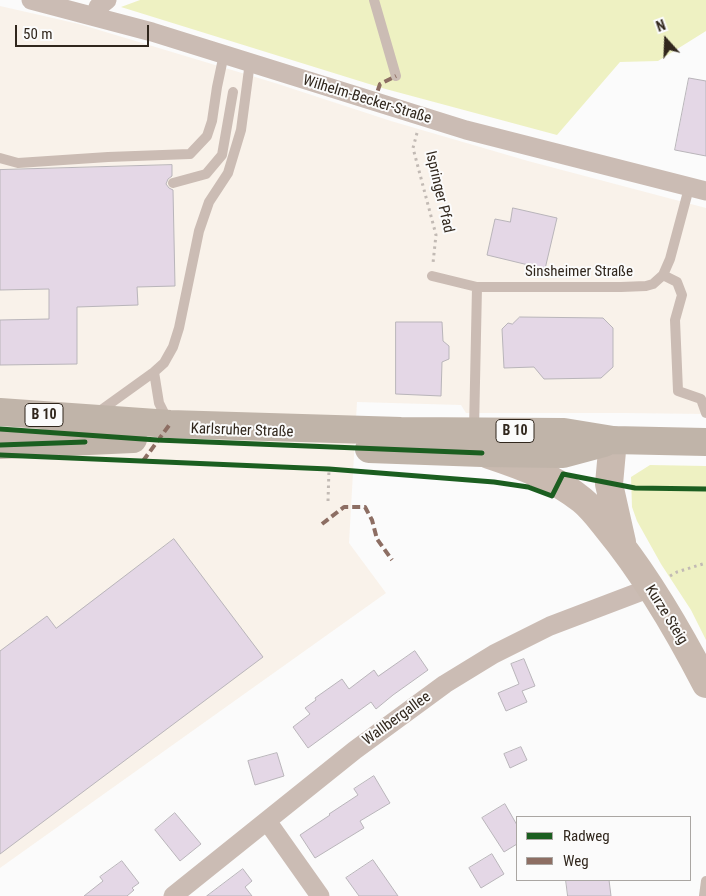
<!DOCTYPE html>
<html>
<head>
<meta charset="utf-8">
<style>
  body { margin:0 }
  #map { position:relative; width:706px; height:896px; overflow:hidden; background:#fbfbfb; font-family:"Roboto Condensed",sans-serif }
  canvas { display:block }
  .legend { position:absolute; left:516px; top:816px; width:175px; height:65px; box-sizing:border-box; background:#fbfbfb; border:1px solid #aaa6a2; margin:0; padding:6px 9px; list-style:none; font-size:15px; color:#31271d }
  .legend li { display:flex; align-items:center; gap:10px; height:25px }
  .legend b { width:25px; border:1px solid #aaa6a2 }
  .north { position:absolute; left:641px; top:15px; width:50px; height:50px; -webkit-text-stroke:4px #fbfbfb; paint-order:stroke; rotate:340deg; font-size:14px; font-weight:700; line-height:20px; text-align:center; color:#31271d }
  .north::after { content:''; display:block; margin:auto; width:18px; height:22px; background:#31271d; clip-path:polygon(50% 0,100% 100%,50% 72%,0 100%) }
  .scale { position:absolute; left:15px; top:25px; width:134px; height:22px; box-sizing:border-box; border:2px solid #31271d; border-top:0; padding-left:6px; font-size:15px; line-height:18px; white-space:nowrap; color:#31271d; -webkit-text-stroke:4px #fbfbfb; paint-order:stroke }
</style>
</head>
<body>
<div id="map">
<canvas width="706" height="896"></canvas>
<ul class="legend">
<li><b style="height:6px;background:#1b5e20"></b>Radweg</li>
<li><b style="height:6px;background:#8d6e63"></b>Weg</li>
</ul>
<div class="north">N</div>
<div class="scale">50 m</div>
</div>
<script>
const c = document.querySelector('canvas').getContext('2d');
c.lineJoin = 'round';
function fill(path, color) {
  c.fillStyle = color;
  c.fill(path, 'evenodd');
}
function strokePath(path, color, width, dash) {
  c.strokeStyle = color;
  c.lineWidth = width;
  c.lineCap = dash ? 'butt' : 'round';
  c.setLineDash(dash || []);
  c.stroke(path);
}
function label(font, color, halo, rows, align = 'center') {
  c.font = font + ' "Roboto Condensed",sans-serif';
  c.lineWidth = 4;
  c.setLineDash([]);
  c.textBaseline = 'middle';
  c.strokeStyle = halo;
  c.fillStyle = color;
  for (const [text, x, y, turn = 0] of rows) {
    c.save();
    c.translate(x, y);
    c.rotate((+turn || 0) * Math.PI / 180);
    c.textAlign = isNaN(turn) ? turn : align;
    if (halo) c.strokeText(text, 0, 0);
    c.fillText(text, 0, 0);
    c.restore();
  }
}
fill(new Path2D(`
  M0,6L79,24L275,83L391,121L528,161L706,208V414L623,413H466L461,405L357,402L349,543L386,593L0,868Z`), '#f9f2ea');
fill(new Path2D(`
  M140,0H706V31L658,61L620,62L557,135L382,88L121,7Z
  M650,465L706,466V640L691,610L661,564L637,521L632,507L631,477Z`), '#eef1c2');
const building = new Path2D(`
  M689,78L706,81V156L675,150Z
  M172,165V176L168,179L166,184L169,188L173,190L175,286L137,287L138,305L77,307V364L0,365V320L49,319V289L0,290V170Z
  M513,208L557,218L545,269L487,255L495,219L510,222Z
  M520,317L603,318L613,328V367L601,378L544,379L534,367L504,368L502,329L508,323L512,324Z
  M396,322H442L443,341L449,346V359L442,362L441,396L396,394Z
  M174,539L263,657L0,854V651L47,616L56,628Z
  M415,651L428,670L393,695L376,709L371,702L308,748L293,727L310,714L305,708L316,700L315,698L342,679L349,689L374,670L378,676Z
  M524,659L535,686L522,691L527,702L506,711L498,693L519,684L511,664Z
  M521,747L527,760L510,768L504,754Z
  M277,753L284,776L255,785L248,761Z
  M374,776L390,803L360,821L364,828L315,858L300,835L330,815L329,814L358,795L354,789Z
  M505,804L517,825V844L504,852L482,818Z
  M175,813L201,844L180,861L155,830Z
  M492,854L504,874L481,888L469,868Z
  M373,860L398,896H359L346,878Z
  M122,861L139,883L132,888L134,890L127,896H84L103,881L100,877Z
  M243,869L252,881L245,887L252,896H207Z
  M566,880H609L611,896H568Z`);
fill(building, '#e4d7e6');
strokePath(building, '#b9b5ba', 1);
strokePath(new Path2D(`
  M417,133L413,148L436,235L433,263
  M328,501L329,469
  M670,576L677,572L706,563`), '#c2bab4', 3, [2.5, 4]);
strokePath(new Path2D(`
  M374,0L396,76
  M0,158L18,163L108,157L190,154L207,136L212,121L217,87L224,54
  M173,183L206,174L222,155L233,92
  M663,275L677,282L682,295L675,320L678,391L701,399L706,413
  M432,276L477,287H621L646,286L653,284L663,275L670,259L689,188
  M154,372L159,403L168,421
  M97,413L154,372L164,363L173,347L179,328L199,231L209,202L228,173L241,130L250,62
  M474,430L477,287
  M704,896L706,881`), '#cbbcb4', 10);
strokePath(new Path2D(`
  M31,0L152,32L466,130L706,191
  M96,16L98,7L107,0
  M267,821L320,896
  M173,896L355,750L445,684L494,654L550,626L650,588`), '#cbbcb4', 19);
strokePath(new Path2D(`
  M613,440L609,484L622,542
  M489,455C522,466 555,478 582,500C592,508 600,519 608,529C646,575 678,630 706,684`), '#c9bab0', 28);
strokePath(new Path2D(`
  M0,412L170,424L401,431L564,432L613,440L706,442
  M0,445L133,439
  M369,449L482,453L563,454L604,443`), '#c0b4a9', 28);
strokePath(new Path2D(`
  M374,102L380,84L396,76
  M143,461L170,424
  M322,524L344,507H365L372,520L377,539L392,560`), '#8d6e63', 4, [8, 4]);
strokePath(new Path2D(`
  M0,429L157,440L482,453
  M0,445L85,442
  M0,455L329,469L494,482L528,487L552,496L563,474L635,488L706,489`), '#1b5e20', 5);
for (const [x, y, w] of [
  [44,415,38],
  [515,431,38]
]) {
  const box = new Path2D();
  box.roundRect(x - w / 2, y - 11.5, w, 23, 4);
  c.fillStyle = '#fbfbfb';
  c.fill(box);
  strokePath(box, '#31271d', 1);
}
label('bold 14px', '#31271d', null, [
  ["B 10",44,415],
  ["B 10",515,431]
]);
label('15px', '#31271d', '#fbfbfb', [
  ["Wilhelm-Becker-Straße",367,100,17],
  ["Ispringer Pfad",439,192,77],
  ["Sinsheimer Straße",579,272],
  ["Karlsruher Straße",242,431,2],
  ["Kurze Steig",666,615,58],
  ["Wallbergallee",397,719,-36]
]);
</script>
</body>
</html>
